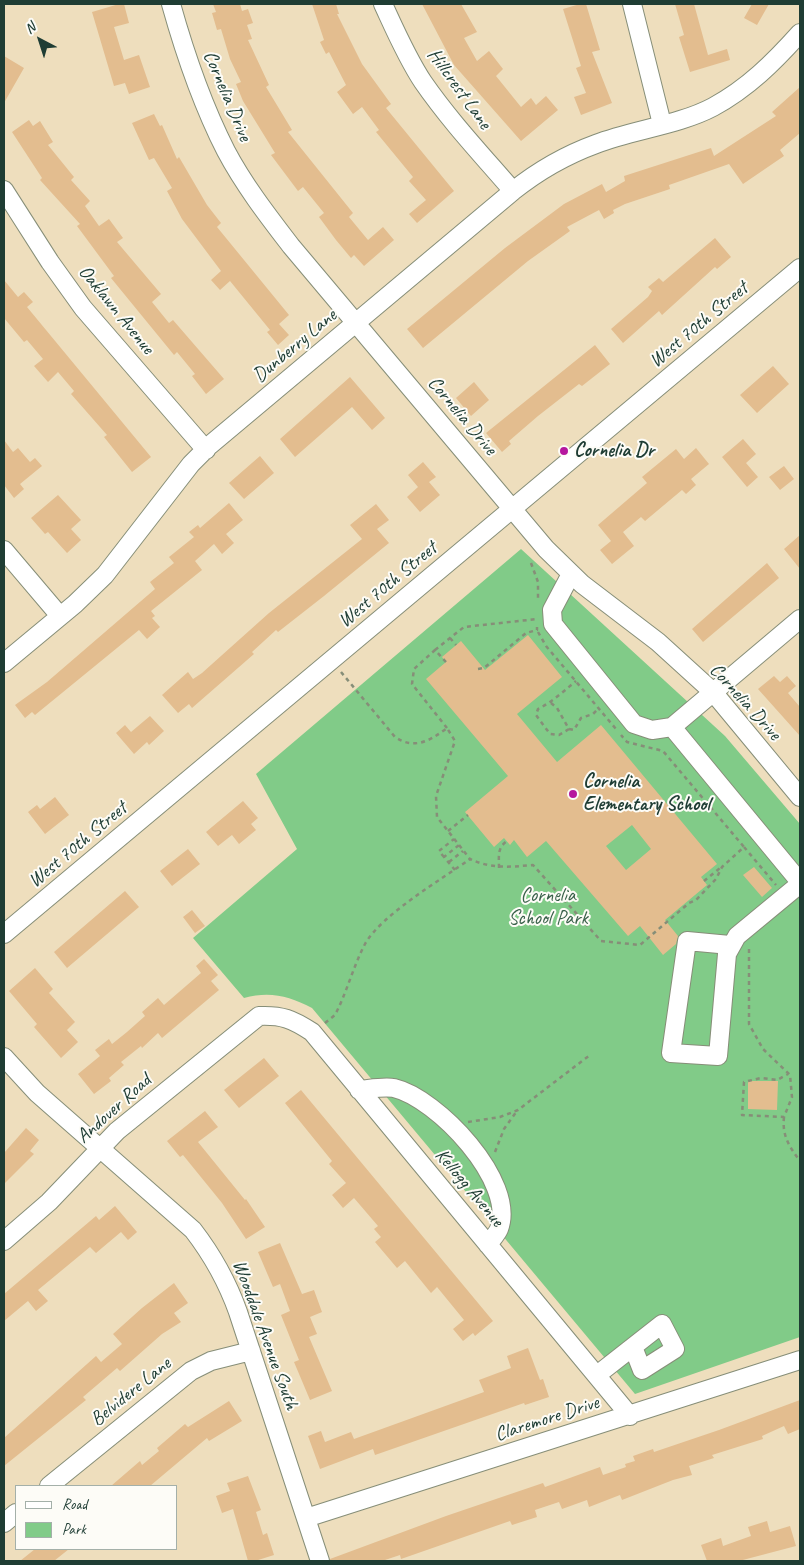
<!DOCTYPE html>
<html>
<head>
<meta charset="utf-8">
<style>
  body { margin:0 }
  #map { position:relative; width:804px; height:1565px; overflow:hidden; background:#eedebd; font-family:Caveat,sans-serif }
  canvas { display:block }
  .frame { position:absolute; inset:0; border:5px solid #1f3d34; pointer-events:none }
  .legend { position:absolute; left:15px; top:1485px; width:162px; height:65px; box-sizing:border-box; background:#fdfcf7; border:1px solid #a4b0a9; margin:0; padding:6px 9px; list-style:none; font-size:15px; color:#1f3d34 }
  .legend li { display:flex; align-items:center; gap:10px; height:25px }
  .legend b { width:25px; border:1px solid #a4b0a9 }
  .north { position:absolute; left:15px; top:15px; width:50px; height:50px; -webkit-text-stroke:4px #fdfcf7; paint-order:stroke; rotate:320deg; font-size:14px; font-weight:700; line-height:20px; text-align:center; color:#1f3d34 }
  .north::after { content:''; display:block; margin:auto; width:18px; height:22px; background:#1f3d34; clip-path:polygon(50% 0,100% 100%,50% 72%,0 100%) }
</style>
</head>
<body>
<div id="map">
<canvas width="804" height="1565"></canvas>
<div class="frame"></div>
<ul class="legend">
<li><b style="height:6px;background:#fff"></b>Road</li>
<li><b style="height:14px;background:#81cb88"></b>Park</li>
</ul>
<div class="north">N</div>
</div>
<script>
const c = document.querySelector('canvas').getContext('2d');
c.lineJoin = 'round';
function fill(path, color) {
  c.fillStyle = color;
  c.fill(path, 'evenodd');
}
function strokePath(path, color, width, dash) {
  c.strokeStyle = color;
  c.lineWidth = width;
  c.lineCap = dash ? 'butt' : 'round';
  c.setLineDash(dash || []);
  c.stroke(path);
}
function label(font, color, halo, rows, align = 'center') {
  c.font = font + ' Caveat,sans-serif';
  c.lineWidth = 4;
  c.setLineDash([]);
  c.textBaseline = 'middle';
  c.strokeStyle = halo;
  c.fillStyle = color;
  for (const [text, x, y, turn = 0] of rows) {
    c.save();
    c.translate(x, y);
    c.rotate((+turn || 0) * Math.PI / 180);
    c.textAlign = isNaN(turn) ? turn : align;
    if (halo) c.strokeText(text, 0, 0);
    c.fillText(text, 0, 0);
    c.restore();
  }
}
fill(new Path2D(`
  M521,549L725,736L800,824V1337L635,1394L312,1008C289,996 270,991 244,998L193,938L297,849L256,774Z`), '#81cb88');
fill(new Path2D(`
  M119,4H124L129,23L114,27L124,60L139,55L150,87L129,94L125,83L114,86L92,12Z
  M213,4H240L242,11L248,9L253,23L247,25L252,39L248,40L269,85L266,87L292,130L288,132L353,213L349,217L368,240L383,227L394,240L364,266L354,255L351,258L336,240L319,217L324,213L303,187L298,191L271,155L275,153L243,101L236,84L241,82L230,59L221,29L217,30L212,13L216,12Z
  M312,4H336L339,14H337L362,64L391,104L386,108L454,191L417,223L409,214L426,200L409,181L413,177L376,132L379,130L362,107L353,114L337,92L346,85L329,52L326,54L320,42L324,40Z
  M422,4H461L477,32L464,38L477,61L489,51L503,69L496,76L521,107L531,98L536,105L546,96L558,110L521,141L454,65Z
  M580,4H586L600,50L592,52L612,103L581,115L574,97L586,93L576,68L581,66L563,9Z
  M675,4H694L708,55L727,49L730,60L690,72L679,37L684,35Z
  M752,4H769L757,25L744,18Z
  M4,56L24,68L4,103Z
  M800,87V133L780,150L784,156L743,184L729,164L669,185L670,189L625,204L613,210L614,213L604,219L599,210L567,227L570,231L528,261L423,348L407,329L505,248L564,204L602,184L606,192L625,181L624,176L711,148L714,156L776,116L772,112Z
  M154,114L160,126L162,125L177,159L179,157L207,205L221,223L217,227L289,315L279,324L289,335L278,345L267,332L270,330L230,281L220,290L211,280L221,271L182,219L167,191L172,188L154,158L149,160L132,123Z
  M29,120L33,126L40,121L53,142L48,145L74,177L71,180L90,201L85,206L99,226L109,219L123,238L117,242L161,294L152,302L169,323L173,320L224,379L206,394L192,376L195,374L177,352L174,355L111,278L114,276L77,226L80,224L40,180L42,178L12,132Z
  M715,238L731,257L717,269L715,267L662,315L659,311L623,343L611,329L648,297L652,291L648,287L659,278L663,282Z
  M4,280L18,297L24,292L33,302L27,307L151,457L132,472L104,437L107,435L71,394L74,391L58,372L48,382L34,366L43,359L27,340L24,342L4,318Z
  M595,345L610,364L582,386L579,384L538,416L509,441L511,444L502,452L486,433Z
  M773,366L789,384L757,413L740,395Z
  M350,377L385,418L372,430L352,407L295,457L280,439Z
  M474,382L489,400L471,416L456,398Z
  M743,439L756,454L746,463L758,477L747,487L722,457Z
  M4,440L13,452L18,448L30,462L35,458L42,466L20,484L24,489L14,498L4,485Z
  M696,448L709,464L691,479L696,485L686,494L682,490L645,521L641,517L623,532L634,546L612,564L600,550L611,541L598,525L647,483L642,477L676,449L684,459Z
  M260,456L274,473L244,499L229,483Z
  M423,462L436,477L429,482L440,495L420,512L407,497L418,487L408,475Z
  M784,466L794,479L780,490L769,477Z
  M58,495L81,520L71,529L81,540L67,553L48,532L45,534L31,518Z
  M229,503L243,520L226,534L234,543L222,554L214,544L195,561L202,570L151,611L155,616L152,618L160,627L147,639L139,630L35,715L32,712L25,718L15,705L47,682L155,589L150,582L174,563L169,557L194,537L189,532L198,525L200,528Z
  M376,504L389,520L377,529L389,543L324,596L278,632L276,630L252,652L254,654L192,708L189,704L178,713L162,695L188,672L193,679L202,673L269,613L362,539L350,525Z
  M800,535V569L784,549Z
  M767,563L779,578L703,642L692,629Z
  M528,635L562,677L517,714L557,762L601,725L717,864L701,877L707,885L665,920L678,936L676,944L663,955L640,926L628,936L546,841L527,857L514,840L510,845L504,838L494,847L465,812L508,776L426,679L446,662L442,657L461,641L485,670ZM632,825L651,849L626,870L606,846Z
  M774,676L780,682L787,676L796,686L788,693L800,707V736L758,689Z
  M150,716L164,731L149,745L147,742L134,754L116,733L125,725L131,732Z
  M55,797L69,815L45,834L28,812L37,805L40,809Z
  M243,801L258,818L251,824L256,830L239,844L232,835L218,846L206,832Z
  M188,849L200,864L172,886L160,871Z
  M754,867L772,888L762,897L743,875Z
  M125,891L139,907L67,968L54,952Z
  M192,910L205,926L195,933L183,917Z
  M204,959L218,975L211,981L219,990L162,1038L158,1033L142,1048L141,1046L121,1062L124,1065L109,1078L111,1081L94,1094L78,1074L100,1056L95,1050L109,1039L112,1044L127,1032L145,1016L142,1012L158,998L164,1005L201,973L196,966Z
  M35,968L53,989L49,993L75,1022L67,1030L78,1042L61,1058L34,1027L37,1024L9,991Z
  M264,1058L279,1076L239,1108L224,1090Z
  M748,1081H778L777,1110L748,1109Z
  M301,1090L493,1321L475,1336L473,1333L463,1341L453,1329L464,1320L437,1287L431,1293L405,1261L397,1268L375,1242L381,1237L374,1229L378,1226L354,1198L343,1208L332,1195L346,1183L329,1164L332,1161L285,1103Z
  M205,1111L218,1127L198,1142L245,1200L246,1199L265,1227L246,1239L222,1203L183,1155L180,1157L167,1141Z
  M26,1128L39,1140L30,1151L34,1154L4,1184V1153Z
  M115,1206L137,1232L128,1240L121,1232L96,1253L90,1247L38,1290L48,1301L36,1311L28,1301L4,1321V1294L96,1216L99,1220Z
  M280,1243L302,1294L314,1290L322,1312L310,1317L317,1334L309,1337L332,1391L310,1400L294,1362L299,1360L281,1315L290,1311L280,1284L273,1287L258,1252Z
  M174,1283L188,1303L174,1313L181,1322L162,1334L120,1371L117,1368L83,1397L86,1400L4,1466V1438L96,1356L101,1362L122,1344L113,1334L142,1308Z
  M528,1348L540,1380L543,1379L549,1397L525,1405L524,1403L375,1455L373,1449L320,1469L308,1436L321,1431L325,1442L351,1432L354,1439L484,1392L479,1380L511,1368L507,1356Z
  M800,1400V1429L788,1434L784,1426L762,1436L763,1439L712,1455L714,1458L689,1466L692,1475L673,1480L622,1500L620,1495L589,1507L587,1500L562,1509L559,1502L535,1510L537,1517L512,1525L510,1521L401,1559L400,1555L382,1561H330V1559L446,1516L543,1483L545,1487L600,1467L603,1475L626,1467L625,1464L635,1461L633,1456L653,1449L654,1452L719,1430Z
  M229,1401L242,1421L209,1441L207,1438L150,1486H111L140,1461L142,1465L159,1451L157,1448L185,1424L188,1427Z
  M248,1476L261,1510L256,1512L263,1535L267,1533L274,1555L255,1561H248L233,1509L222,1513L216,1496L230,1491L227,1483Z
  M767,1521L770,1532L790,1526L796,1546L739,1561H707L701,1545L721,1538L723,1546L751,1536L748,1527Z
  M35,1549H69L54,1561H20Z`), '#e3bd8f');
const minor = new Path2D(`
  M171,4C185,54 202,104 226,151C244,185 268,216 291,246L546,549L582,584L658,642L713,692L800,797
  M383,4C395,30 407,58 423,82C450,121 482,155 513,191
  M632,4L662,124
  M4,190L50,262L83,308L206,450
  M4,550L60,616
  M571,574L552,610L553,624L634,724L652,730L672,727
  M800,619L672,727L800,882
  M4,663L75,604L105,575L191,464L210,445L513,191C538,171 566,155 596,144C632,130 679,125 713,107C748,88 774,62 800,33
  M4,934L800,268
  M730,945L687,941L671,1053L718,1056L727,954L737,936L800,884
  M4,1057L37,1093L193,1230C213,1256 227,1281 238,1312L320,1561
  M359,1090C370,1089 384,1086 394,1088C437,1098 517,1182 499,1229C497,1234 491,1240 488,1245
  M4,1241L49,1202L117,1131L259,1016C282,1015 292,1019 312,1032L630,1416
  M597,1375L662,1324L675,1349L642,1370L633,1347
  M49,1486L191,1371L211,1361L251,1351
  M306,1518L800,1360
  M4,1523L16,1513`);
strokePath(minor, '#868e78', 20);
strokePath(new Path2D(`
  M531,563L538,582V601
  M538,632L546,646L616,729
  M450,638L456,645
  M435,650L464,627L537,619
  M446,662L435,650L414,669L412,684L447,728
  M478,669L484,668L526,633L537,630V627
  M341,672L395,737C414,750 430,741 447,728L455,741L436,796L437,817L470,859
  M551,703L557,708L569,729L559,735L550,734L536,715L538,709C552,702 564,691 576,681
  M569,729L574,730L581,718L593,714L598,709
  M448,831L468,815
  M744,847L776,885
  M444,857L439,851L454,839
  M449,862L463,851
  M499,868C499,856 497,848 507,841
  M455,870L444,857L459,845
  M704,881L720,868
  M749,949V1024L763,1049L790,1075L792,1097L784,1117L742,1115L744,1082L761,1078L777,1080L788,1074
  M325,1023L335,1015C347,992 353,967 365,944C381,915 442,879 470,859C491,869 510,867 533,865L601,941L640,945L689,903L696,900L716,879L722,867L744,847L663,751L627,742L621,735
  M784,1117C782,1136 789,1146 800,1161
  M468,1122L500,1117L518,1110L590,1055
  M495,1152L504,1129L517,1111`), '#868e78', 2.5, [4, 4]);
strokePath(minor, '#fff', 18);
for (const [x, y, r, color] of [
  [564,451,5,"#b5179e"],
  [573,794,5,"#b5179e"]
]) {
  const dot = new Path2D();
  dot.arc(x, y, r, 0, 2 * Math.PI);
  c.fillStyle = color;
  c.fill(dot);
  strokePath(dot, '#fdfcf7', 2);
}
label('20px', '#1f3d34', '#fdfcf7', [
  ["Hillcrest Lane",459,89,54],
  ["Cornelia Drive",227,96,67],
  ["Oaklawn Avenue",116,310,51],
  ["West 70th Street",699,325,-40],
  ["Dunberry Lane",295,346,-40],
  ["Cornelia Drive",462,416,50],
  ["West 70th Street",388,585,-40],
  ["Cornelia Drive",745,702,48],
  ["West 70th Street",78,845,-40],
  ["Andover Road",114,1109,-42],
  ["Kellogg Avenue",469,1188,50],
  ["Wooddale Avenue South",265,1335,70],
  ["Belvidere Lane",131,1392,-39],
  ["Claremore Drive",547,1419,-18]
]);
label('bold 20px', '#1f3d34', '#fdfcf7', [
  ["Cornelia Dr",574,451],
  ["Cornelia",583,782],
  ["Elementary School",583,805]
], 'left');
label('20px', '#386049', '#fdfcf7', [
  ["Cornelia",548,896],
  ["School Park",548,919]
]);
</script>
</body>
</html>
